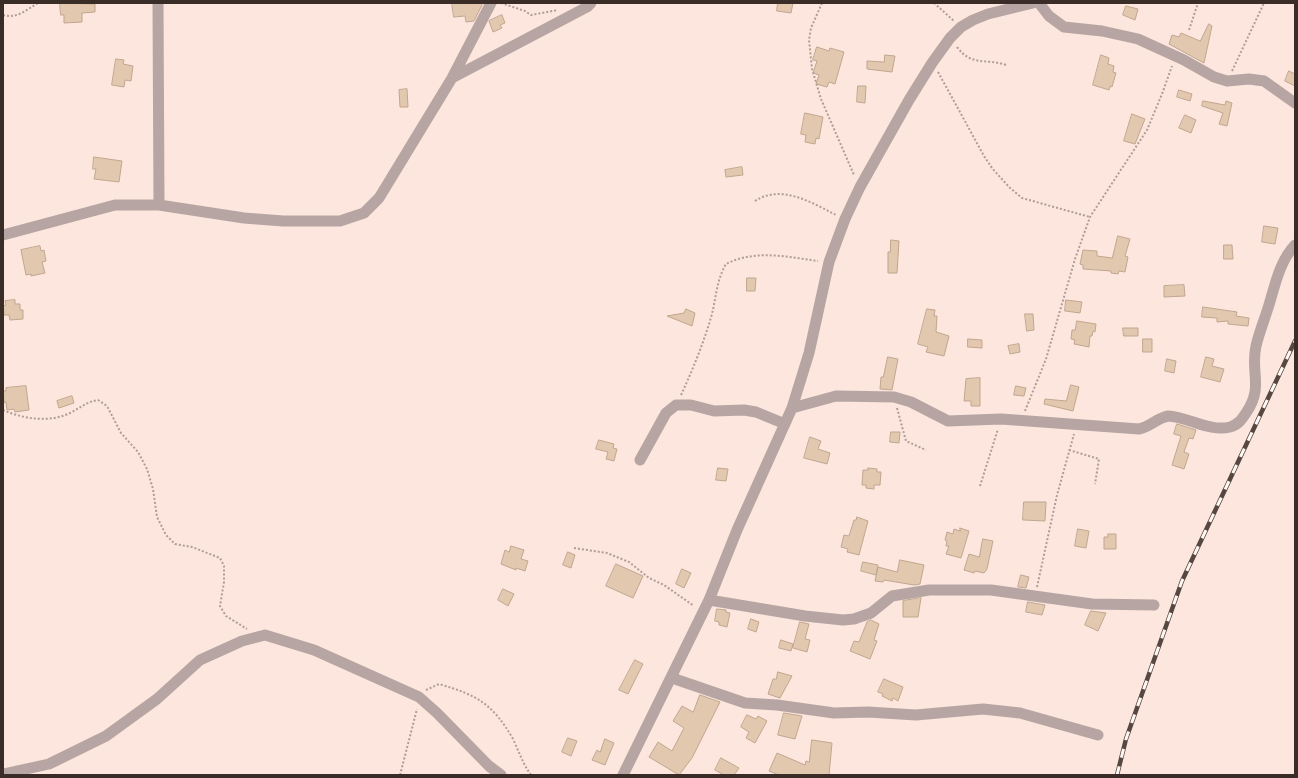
<!DOCTYPE html>
<html>
<head>
<meta charset="utf-8">
<style>
  body { margin:0 }
  #map { position:relative; width:1298px; height:778px; overflow:hidden; background:#fce6dd; font-family:Figtree,sans-serif }
  canvas { display:block }
  .frame { position:absolute; inset:0; border:4px solid #3a2c27; pointer-events:none }
</style>
</head>
<body>
<div id="map">
<canvas width="1298" height="778"></canvas>
<div class="frame"></div>
</div>
<script>
const c = document.querySelector('canvas').getContext('2d');
c.lineJoin = 'round';
function fill(path, color) {
  c.fillStyle = color;
  c.fill(path, 'evenodd');
}
function strokePath(path, color, width, dash) {
  c.strokeStyle = color;
  c.lineWidth = width;
  c.lineCap = dash ? 'butt' : 'round';
  c.setLineDash(dash || []);
  c.stroke(path);
}
const building = new Path2D(`
  M60,3L95,4V12L82,13V22L64,23V15H61Z
  M452,3H482V5L474,21L466,22L465,16L454,17Z
  M778,3H793L791,13L777,11Z
  M1126,6L1138,9L1135,20L1123,15Z
  M502,15L505,23L500,25L502,28L493,32L489,21Z
  M1209,24L1212,26L1204,63L1169,44L1172,35L1179,37L1181,33L1200,41Z
  M817,47L829,51L830,48L844,52L835,84L829,82L827,87L816,84L819,75L813,73L817,61L813,60Z
  M885,55L895,56L892,72L867,69V61L884,62Z
  M1101,55L1109,58L1108,64L1114,66L1113,72L1116,73L1112,87L1110,86L1109,90L1093,85Z
  M116,59L124,60L123,64L133,66L131,81L125,80L124,87L112,85Z
  M1289,71L1295,74V86L1285,81Z
  M858,86H866L865,103L857,102Z
  M407,89L408,107H400L399,90Z
  M1179,90L1192,94L1190,101L1177,97Z
  M1203,101L1225,105L1226,101L1232,103L1227,126L1219,124L1223,113L1202,106Z
  M805,113L823,117L819,139L816,138L815,144L805,142L806,135L801,134Z
  M1132,114L1145,119L1135,144L1124,141Z
  M1185,115L1196,120L1191,133L1179,128Z
  M94,157L122,161L119,182L94,179L96,169H93Z
  M742,167L743,175L726,177L725,170Z
  M1264,226L1278,228L1275,244L1262,242Z
  M1118,236L1130,239L1125,256L1128,257L1125,272L1119,271L1118,274L1111,273V271L1083,269V265L1080,264L1083,250L1097,251V256L1112,258Z
  M891,240L899,241L897,273H888V252H890Z
  M1224,245H1232L1233,259H1224Z
  M40,246L41,251L44,250L46,261L42,262L45,273L31,276V274L26,275L21,250Z
  M747,278H756L755,291H747Z
  M1184,285L1185,296L1164,297V286Z
  M15,300V304H20V310H23V319L10,320L9,315H4L3,306L6,305L5,301Z
  M1066,300L1082,302L1080,313L1065,311Z
  M1203,307L1237,312L1236,316L1249,318L1248,326L1228,324V321L1217,322V318L1202,317Z
  M686,309L695,313L692,326L667,316L684,313Z
  M927,309L935,310L934,316H937L936,332L949,336L944,356L926,352L928,347L918,344Z
  M1025,314H1033L1034,330L1027,331Z
  M1077,321L1096,324L1095,332L1093,331L1092,336H1090L1089,347L1074,344L1075,340L1071,339L1072,330H1075Z
  M1123,328H1138V336H1124Z
  M968,339L982,340V348L968,347Z
  M1143,339H1152V352H1143Z
  M1019,344L1020,352L1010,354L1008,346Z
  M888,357L898,359L892,390L880,389L881,377H883Z
  M1206,357L1214,359L1212,366L1224,369L1220,382L1201,377Z
  M1167,359L1176,361L1174,373L1165,371Z
  M980,378V406H971V401H964L966,379Z
  M1071,385L1079,387L1073,411L1044,404L1045,399L1066,401Z
  M26,386L29,410L15,412L14,409L7,410L6,402L4,403L3,391H6V388Z
  M1016,386L1026,388L1024,396L1014,395Z
  M72,396L74,403L59,408L57,401Z
  M1177,424L1196,430L1193,439L1189,438L1184,452L1189,454L1184,469L1172,465L1181,436L1174,434Z
  M891,432H900L899,443L890,442Z
  M810,437L821,441L818,449L830,453L827,464L804,458Z
  M599,440L614,444L613,448L617,449L614,461L606,459L608,452L596,449Z
  M718,468L728,469L726,481L716,480Z
  M868,468L877,469V472H881L880,485H874V489L866,488V485H862L863,470H868Z
  M1024,502H1046L1045,521L1023,520Z
  M857,517L868,521L859,555L847,552L848,549L841,547L844,535L849,536L854,520H856Z
  M960,528L969,531L961,558L946,554L949,546H946L947,541L945,540L947,532L953,534L954,529L960,531Z
  M1078,529L1089,531L1086,548L1075,546Z
  M1108,534H1116V549H1104V537H1108Z
  M983,539L993,541L987,569L984,573L975,571L974,573L964,570L969,554L979,557Z
  M511,546L524,550L521,559L528,561L525,571L516,568V570L501,564L505,550L509,552Z
  M568,552L575,555L571,568L563,565Z
  M900,560L924,565L920,584L914,585L884,580L883,582L875,581L878,567L897,572Z
  M863,562L878,565L876,575L861,571Z
  M616,564L643,576L633,598L606,586Z
  M682,569L691,573L684,588L676,584Z
  M1021,575L1029,577L1026,588L1018,587Z
  M503,589L514,594L508,606L498,600Z
  M921,598L918,617H903V601Z
  M1028,602L1045,605L1042,615L1026,612Z
  M717,609L726,610V612L730,613L727,627L719,625V622L715,621Z
  M1091,611L1106,613L1098,631L1085,625Z
  M751,619L759,622L756,632L748,629Z
  M871,620L879,624L874,640L877,641L870,659L850,651L854,641L859,642L867,622Z
  M800,622L809,624L805,639L810,640L807,652L793,648Z
  M781,640L793,644L791,651L779,648Z
  M635,660L643,664L628,694L619,690Z
  M778,672L792,676L780,698L768,694L773,679H776Z
  M884,679L903,687L898,701L893,698L892,701L882,696L883,694L878,692Z
  M700,695L720,702L692,758L679,775L649,757L658,742L672,751L684,728L673,721L682,706L693,712Z
  M784,713L802,716L795,739L778,735Z
  M747,715L756,719L758,716L767,721L755,743L746,738L749,732L741,727Z
  M568,738L577,741L571,756L562,752Z
  M605,739L614,743L605,765L592,760L597,750L600,752Z
  M812,740L832,743L829,775H779L769,771L777,753L805,765L806,761L809,762Z
  M721,758L739,768L734,775H724L715,770Z`);
fill(building, '#e3c8b0');
strokePath(building, '#c1a68f', 1);
strokePath(new Path2D(`
  M501,3L525,11L531,15L558,10
  M822,3L811,28L809,40L812,69L821,99L854,175
  M934,3L954,21
  M3,15C17,19 26,10 38,3
  M1189,30L1198,3
  M957,47C972,67 986,58 1006,65
  M1232,71L1264,3
  M938,72L984,156L992,168L1009,187L1022,198L1090,217
  M755,201C781,184 811,202 836,215
  M681,395C693,369 704,342 712,314C716,297 717,279 726,264C755,249 788,257 818,261
  M897,408L906,441L926,450
  M3,410C23,419 50,423 70,413C80,408 86,402 98,400L107,406L121,433L138,452L147,469L153,489L157,517L166,535L175,544L192,547L220,558L224,566V582L220,606L226,616L247,629
  M1025,411L1046,359L1075,259L1090,217L1147,130L1162,94L1172,66
  M1069,450L1099,459L1095,484
  M980,486L998,429
  M574,548L607,553L629,562L649,578L664,585L694,606
  M1037,587L1057,495L1074,434
  M426,690L439,684C477,695 493,704 513,739C519,752 523,764 531,775
  M400,775L417,709`), '#b09d96', 2, [2, 2]);
strokePath(new Path2D(`
  M158,3L159,205
  M1039,3L1049,16L1064,27L1102,31L1138,39L1184,60L1214,77L1227,81L1249,79L1264,81L1295,103
  M452,78L587,7L591,3
  M3,235L115,205H159L244,218L283,221H340L364,213L379,198L390,180L452,78L491,3
  M792,408L836,396L894,397L911,402L948,421L1001,419L1139,429C1150,427 1157,418 1168,416C1188,417 1210,432 1230,427C1238,425 1242,419 1246,413C1264,387 1250,372 1256,346C1259,333 1264,321 1268,308C1275,286 1279,262 1295,245
  M640,460L666,413L676,405H691L714,411L744,410L756,412L785,424
  M709,600L805,616L843,620L854,619L871,613L892,596L929,590H991L1092,604L1154,605
  M672,678L745,703L777,705L834,713L868,712L916,715L983,709L1020,713L1098,735
  M3,774L49,764L106,736L157,699L200,660L242,641L265,635L314,650L419,697L437,713L489,766L501,775
  M623,775L709,600L737,530L792,408L809,353L829,262L845,219L860,187L909,100L932,63L950,38L961,27L973,20L988,14L1033,3`), '#b7a5a3', 11);
const rail = new Path2D(`
  M1117,775L1126,739L1182,581L1295,341`);
strokePath(rail, '#564741', 4.5);
strokePath(rail, '#fef7f3', 3, [9]);
</script>
</body>
</html>
